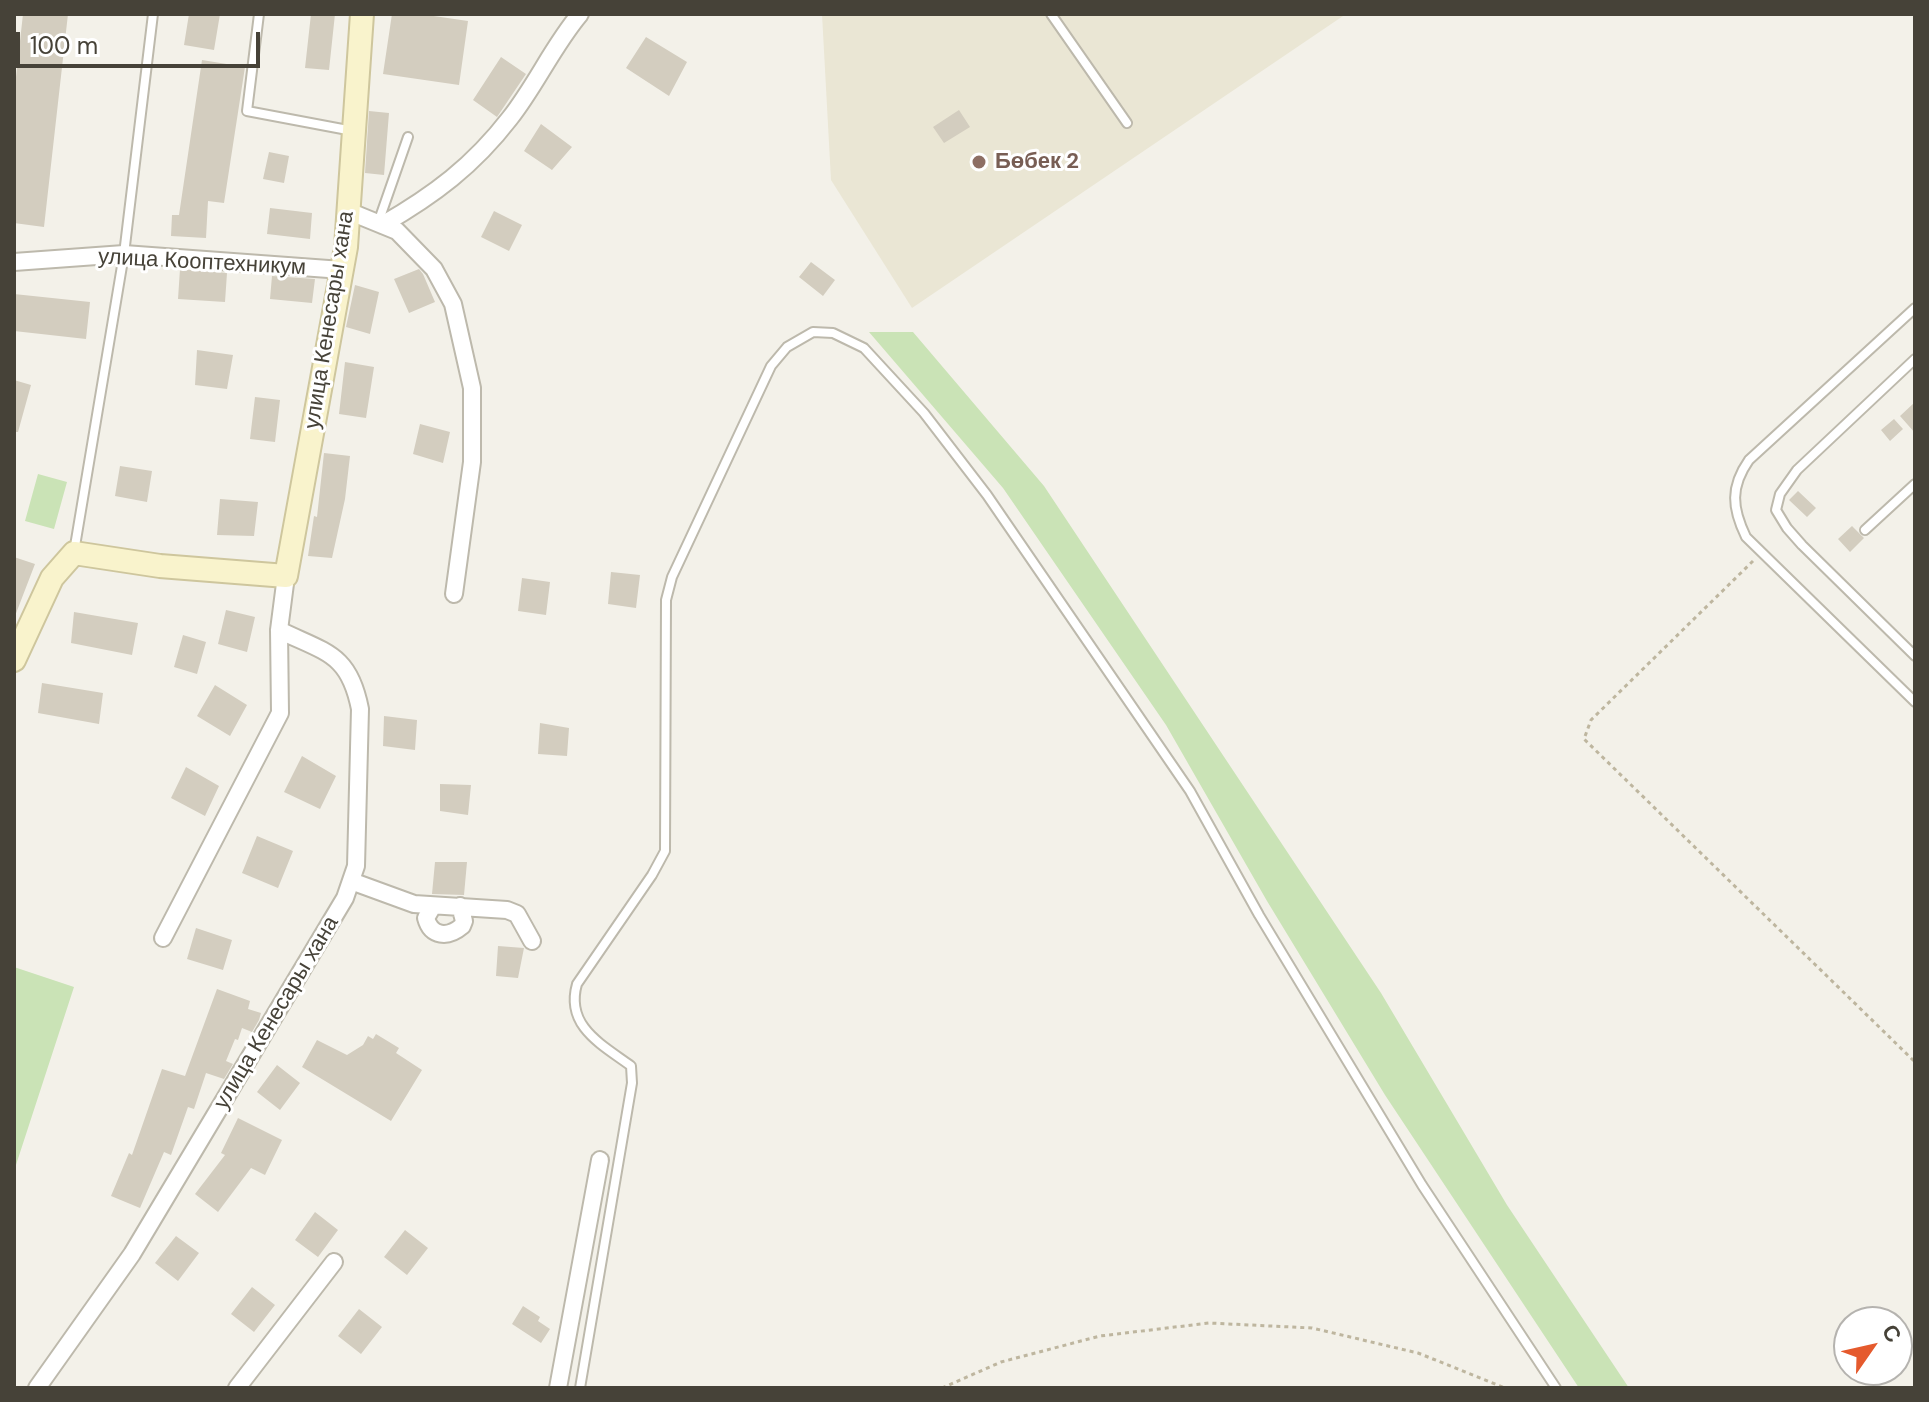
<!DOCTYPE html>
<html>
<head>
<meta charset="utf-8">
<style>
  body { margin:0 }
  #map { position:relative; width:1929px; height:1402px; overflow:hidden; background:#f3f1e9; font-family:"DM Sans",sans-serif }
  canvas { display:block }
  .frame { position:absolute; inset:0; border:16px solid #464238; pointer-events:none }
  .north { position:absolute; left:1833px; top:1306px; width:80px; height:80px; box-sizing:border-box; background:#fff; border:2px solid #b5b3af; border-radius:50%; rotate:56deg; font-size:22px; font-weight:700; line-height:32px; text-align:center; color:#464238 }
  .north::after { content:''; display:block; margin:auto; width:28px; height:36px; background:#e55a2d; clip-path:polygon(50% 0,100% 100%,50% 72%,0 100%) }
  .scale { position:absolute; left:16px; top:32px; width:244px; height:36px; box-sizing:border-box; border:4px solid #464238; border-top:0; padding-left:10px; font-size:24px; line-height:28px; white-space:nowrap; color:#464238; -webkit-text-stroke:6px #fff; paint-order:stroke }
</style>
</head>
<body>
<div id="map">
<canvas width="1929" height="1402"></canvas>
<div class="frame"></div>
<div class="north">С</div>
<div class="scale">100 m</div>
</div>
<script>
const c = document.querySelector('canvas').getContext('2d');
c.lineJoin = 'round';
function fill(path, color) {
  c.fillStyle = color;
  c.fill(path, 'evenodd');
}
function strokePath(path, color, width, dash) {
  c.strokeStyle = color;
  c.lineWidth = width;
  c.lineCap = dash ? 'butt' : 'round';
  c.setLineDash(dash || []);
  c.stroke(path);
}
function label(font, color, halo, rows, align = 'center') {
  c.font = font + ' "DM Sans",sans-serif';
  c.lineWidth = 6;
  c.setLineDash([]);
  c.textBaseline = 'middle';
  c.strokeStyle = halo;
  c.fillStyle = color;
  for (const [text, x, y, turn = 0] of rows) {
    c.save();
    c.translate(x, y);
    c.rotate((+turn || 0) * Math.PI / 180);
    c.textAlign = isNaN(turn) ? turn : align;
    if (halo) c.strokeText(text, 0, 0);
    c.fillText(text, 0, 0);
    c.restore();
  }
}
fill(new Path2D(`
  M822,14H1346L912,308L831,180Z`), '#eae6d4');
fill(new Path2D(`
  M869,332H913L1044,486L1381,993L1507,1205L1629,1388H1579L1385,1095L1267,901L1166,725L1003,488Z
  M38,474L67,482L54,529L25,521Z
  M14,967L74,987L14,1171Z`), '#cae3b6');
fill(new Path2D(`
  M23,14H68L44,227L14,223V95Z
  M189,14H220L214,50L184,45Z
  M311,14H335L329,70L305,68Z
  M392,14H420L468,21L459,85L383,74Z
  M646,37L687,62L669,96L626,68Z
  M501,57L526,74L497,117L473,100Z
  M202,60L245,67L224,203L208,201L206,238L171,236L172,215H179Z
  M959,110L970,127L944,143L933,127Z
  M369,111L389,113L384,175L365,173Z
  M541,124L572,147L552,170L524,151Z
  M269,152L289,156L284,183L263,179Z
  M270,208L312,213L310,239L267,234Z
  M494,211L522,225L509,251L481,237Z
  M811,262L835,280L823,296L799,277Z
  M180,269L227,273L225,302L178,299Z
  M419,269L423,274L435,302L409,313L394,279Z
  M272,276L315,279L312,303L270,299Z
  M355,285L379,292L370,334L346,327Z
  M14,294L90,302L86,339L14,331Z
  M197,350L233,355L227,389L195,385Z
  M345,362L374,367L366,418L339,414Z
  M14,380L31,385L18,432H14Z
  M255,397L280,400L275,442L250,439Z
  M1915,402V433L1900,416Z
  M1894,419L1903,429L1890,441L1881,430Z
  M420,424L450,432L443,463L413,454Z
  M324,453L350,456L345,499L332,558L308,556L314,516L317,517Z
  M120,466L152,471L147,502L115,496Z
  M1798,491L1816,508L1807,517L1789,500Z
  M220,499L258,502L254,536L217,535Z
  M1852,526L1864,538L1850,552L1838,539Z
  M14,557L35,564L15,616H14Z
  M611,572L640,575L636,608L608,604Z
  M522,578L550,582L546,615L518,611Z
  M226,610L255,617L247,652L218,644Z
  M74,612L138,623L132,655L71,643Z
  M183,635L206,642L197,674L174,667Z
  M42,683L103,693L99,724L38,713Z
  M215,685L247,705L230,736L197,716Z
  M384,716L417,720L415,750L383,746Z
  M540,723L569,728L567,756L538,754Z
  M302,756L336,776L320,809L284,792Z
  M186,767L219,786L205,816L171,798Z
  M440,784L471,785L468,815L440,811Z
  M257,836L293,851L278,888L242,873Z
  M435,862H467L464,895L432,894Z
  M196,928L232,940L223,970L187,959Z
  M498,946L524,948L518,978L496,976Z
  M217,989L250,1001L248,1009L261,1013L259,1020L252,1032L242,1028L238,1040L235,1039L226,1061L233,1064L224,1079L206,1073L194,1109L188,1107L171,1155L164,1152L140,1208L111,1196L129,1153L132,1155L162,1069L185,1076Z
  M376,1034L399,1048L396,1053L422,1070L391,1121L302,1067L317,1040L347,1055L363,1045L368,1036L373,1039Z
  M277,1065L300,1083L280,1110L257,1092Z
  M238,1118L282,1140L265,1175L251,1168L218,1212L195,1194L225,1155L221,1153Z
  M315,1212L338,1230L318,1257L295,1240Z
  M405,1230L428,1248L407,1275L384,1257Z
  M176,1236L199,1253L178,1281L155,1263Z
  M252,1287L275,1305L254,1332L231,1314Z
  M523,1306L540,1317L538,1321L550,1329L541,1343L512,1324Z
  M359,1309L382,1327L361,1354L338,1336Z`), '#d3cdbf');
const lane = new Path2D(`
  M259,14L247,111L353,131
  M1051,14L1127,123
  M378,223L408,137
  M1915,308L1749,460C1730,487 1732,508 1746,537L1915,702
  M1915,359L1797,470L1780,494L1776,510L1787,528L1802,545L1915,656
  M1865,530L1915,484
  M74,552L124,254L153,14
  M580,1388L632,1083L631,1066C601,1044 565,1026 577,984L652,875L665,851L666,600L672,577L771,366L787,347L813,332L833,333L864,348L924,413L987,495L1190,791L1259,915L1422,1185L1556,1388`);
const street = new Path2D(`
  M348,211L397,231L434,269L453,304L472,388V462L454,594
  M382,225C434,195 473,166 510,118C536,85 553,46 580,14
  M14,262L124,254L342,270
  M351,881L414,904L507,910L517,914L532,941
  M433,906L426,918C431,937 448,938 462,926L464,921L460,906
  M163,938L280,713L279,630L286,576
  M37,1388L132,1254L345,898L356,866L360,709C349,653 326,653 279,630
  M237,1388L334,1262
  M558,1388L600,1160`);
const secondary = new Path2D(`
  M14,660L52,578L74,553L160,566L286,576L346,247L362,14`);
strokePath(lane, '#bdb9ac', 12);
strokePath(street, '#bdb9ac', 20);
strokePath(secondary, '#cec69d', 26);
strokePath(new Path2D(`
  M1753,561L1591,720L1584,739L1915,1062
  M942,1388L1001,1362L1100,1336L1209,1323L1312,1328L1418,1353L1505,1388`), '#beb69f', 3, [4, 4]);
strokePath(lane, '#fff', 8);
strokePath(street, '#fff', 16);
strokePath(secondary, '#f9f3cc', 22);
for (const [x, y, r, color] of [
  [979,162,8,"#8d6e63"]
]) {
  const dot = new Path2D();
  dot.arc(x, y, r, 0, 2 * Math.PI);
  c.fillStyle = color;
  c.fill(dot);
  strokePath(dot, '#fff', 3);
}
label('bold 22px', '#785e54', '#fff', [
  ["Бөбек 2",995,162]
], 'left');
label('22px', '#464238', '#fff', [
  ["улица Кооптехникум",202,263,3],
  ["улица Кенесары хана",330,320,-81],
  ["улица Кенесары хана",277,1013,-59]
]);
</script>
</body>
</html>
